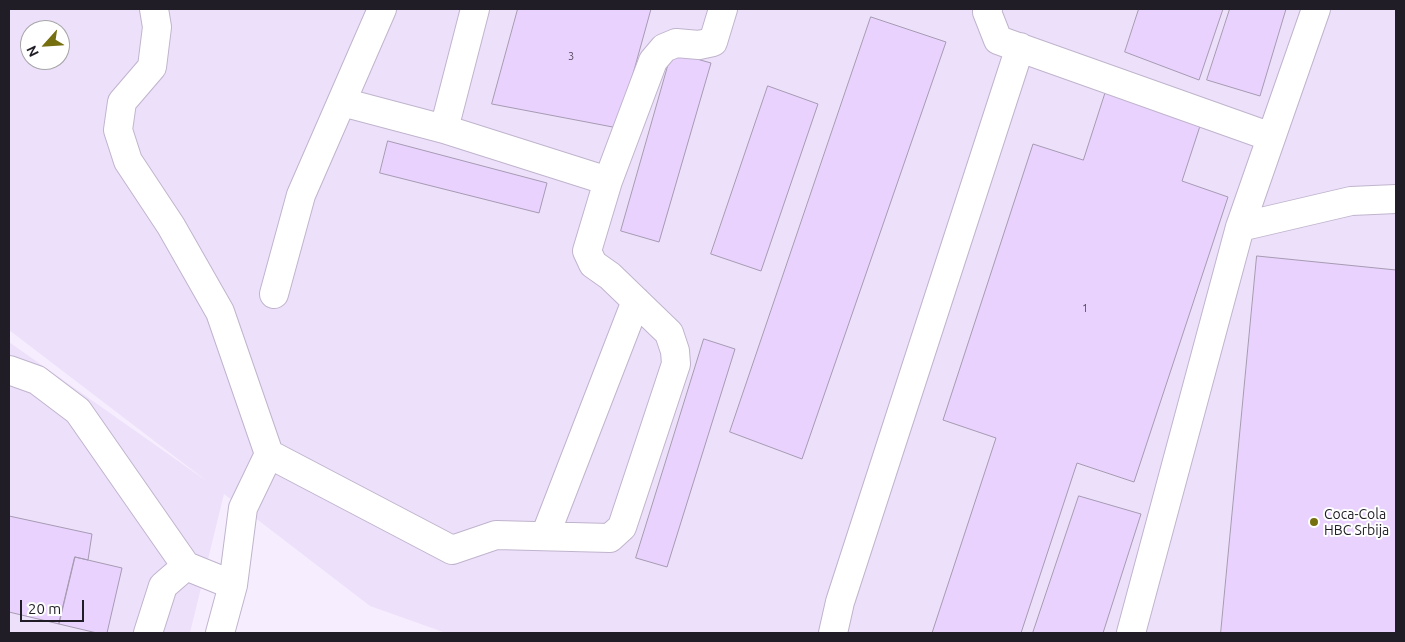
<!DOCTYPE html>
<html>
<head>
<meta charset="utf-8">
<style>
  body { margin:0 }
  #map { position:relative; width:1405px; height:642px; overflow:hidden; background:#f6eefe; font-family:Ubuntu,sans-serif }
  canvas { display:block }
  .frame { position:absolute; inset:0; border:10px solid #211d26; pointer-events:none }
  .north { position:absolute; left:20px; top:20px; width:50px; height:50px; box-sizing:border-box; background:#fff; border:1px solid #a6a5a8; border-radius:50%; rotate:244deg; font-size:14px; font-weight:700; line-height:20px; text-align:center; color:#211d26 }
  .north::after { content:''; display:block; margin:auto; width:18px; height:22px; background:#766f10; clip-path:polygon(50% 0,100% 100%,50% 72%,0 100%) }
  .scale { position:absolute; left:20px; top:600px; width:64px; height:22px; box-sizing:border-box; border:2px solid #211d26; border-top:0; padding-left:6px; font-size:15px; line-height:18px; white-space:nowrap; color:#211d26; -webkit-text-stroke:4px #fff; paint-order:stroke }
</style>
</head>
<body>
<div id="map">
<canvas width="1405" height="642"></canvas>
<div class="frame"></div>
<div class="north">N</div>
<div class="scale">20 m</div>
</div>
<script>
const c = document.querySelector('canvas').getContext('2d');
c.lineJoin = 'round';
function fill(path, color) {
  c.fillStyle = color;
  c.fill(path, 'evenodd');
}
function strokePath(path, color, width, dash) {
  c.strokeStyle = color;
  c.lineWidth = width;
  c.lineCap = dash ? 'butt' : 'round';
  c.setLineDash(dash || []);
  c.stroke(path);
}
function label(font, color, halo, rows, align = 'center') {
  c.font = font + ' Ubuntu,sans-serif';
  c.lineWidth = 4;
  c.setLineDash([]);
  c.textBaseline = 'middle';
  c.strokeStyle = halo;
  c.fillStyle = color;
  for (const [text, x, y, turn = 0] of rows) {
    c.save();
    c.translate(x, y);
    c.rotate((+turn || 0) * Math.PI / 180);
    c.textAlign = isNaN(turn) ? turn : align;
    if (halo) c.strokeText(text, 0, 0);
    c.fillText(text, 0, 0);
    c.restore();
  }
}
fill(new Path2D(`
  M9,9H1396V633H446L370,606L224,494L190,633H9V342L208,482L9,330ZM30,30H60V60H30Z`), '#ede0fa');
const building = new Path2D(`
  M518,9H651L618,128L492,104Z
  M1139,9H1223L1199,80L1125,52Z
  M1230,9H1286L1260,96L1207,80Z
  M871,17L946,42L802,459L730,432Z
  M672,52L711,63L659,242L621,231Z
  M768,86L818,104L761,271L711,254Z
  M1106,91L1201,123L1182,181L1228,197L1134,482L1077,463L1021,633H932L996,438L943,420L1033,144L1083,160Z
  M388,141L547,183L539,213L380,173Z
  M1257,256L1396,270V633H1221Z
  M704,339L735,349L667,567L636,558Z
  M1079,496L1141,514L1103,633H1033Z
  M9,516L92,534L88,560L75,557L59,624L9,612Z
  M75,557L122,568L107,633H97L59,624Z`);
fill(building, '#e9d3fe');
strokePath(building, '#a79bb3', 1);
const minor = new Path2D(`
  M154,9L157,27L152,67L122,102L118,130L128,161L171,226L220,312L269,454
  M988,9L987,12L998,40L1271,137
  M342,102L444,129L475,9
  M444,129L608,181L653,61L664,48L676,43L699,45L713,42L723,9
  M1240,227L1351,201L1396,199
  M274,294L301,195L382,9
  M9,370L37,380L78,411L186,566L233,585
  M545,536L636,301
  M148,633L163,586L186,566
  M220,633L233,585L243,508L269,454L452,550L496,535L610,538L622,527L676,364L675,351L669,333L610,276L593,264L587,251L608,181
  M833,633L840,602L1020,47
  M1131,633L1240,227L1316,9`);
strokePath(minor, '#c0b4cd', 30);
strokePath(minor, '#fff', 28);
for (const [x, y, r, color] of [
  [1314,522,5,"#766f10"]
]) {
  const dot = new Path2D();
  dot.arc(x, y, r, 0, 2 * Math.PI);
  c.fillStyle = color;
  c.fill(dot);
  strokePath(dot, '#fff', 2);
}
label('11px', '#534a5c', null, [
  ["3",571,56],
  ["1",1085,308]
]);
label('14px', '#211d26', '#fff', [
  ["Coca-Cola",1324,514],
  ["HBC Srbija",1324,530]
], 'left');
</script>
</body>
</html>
